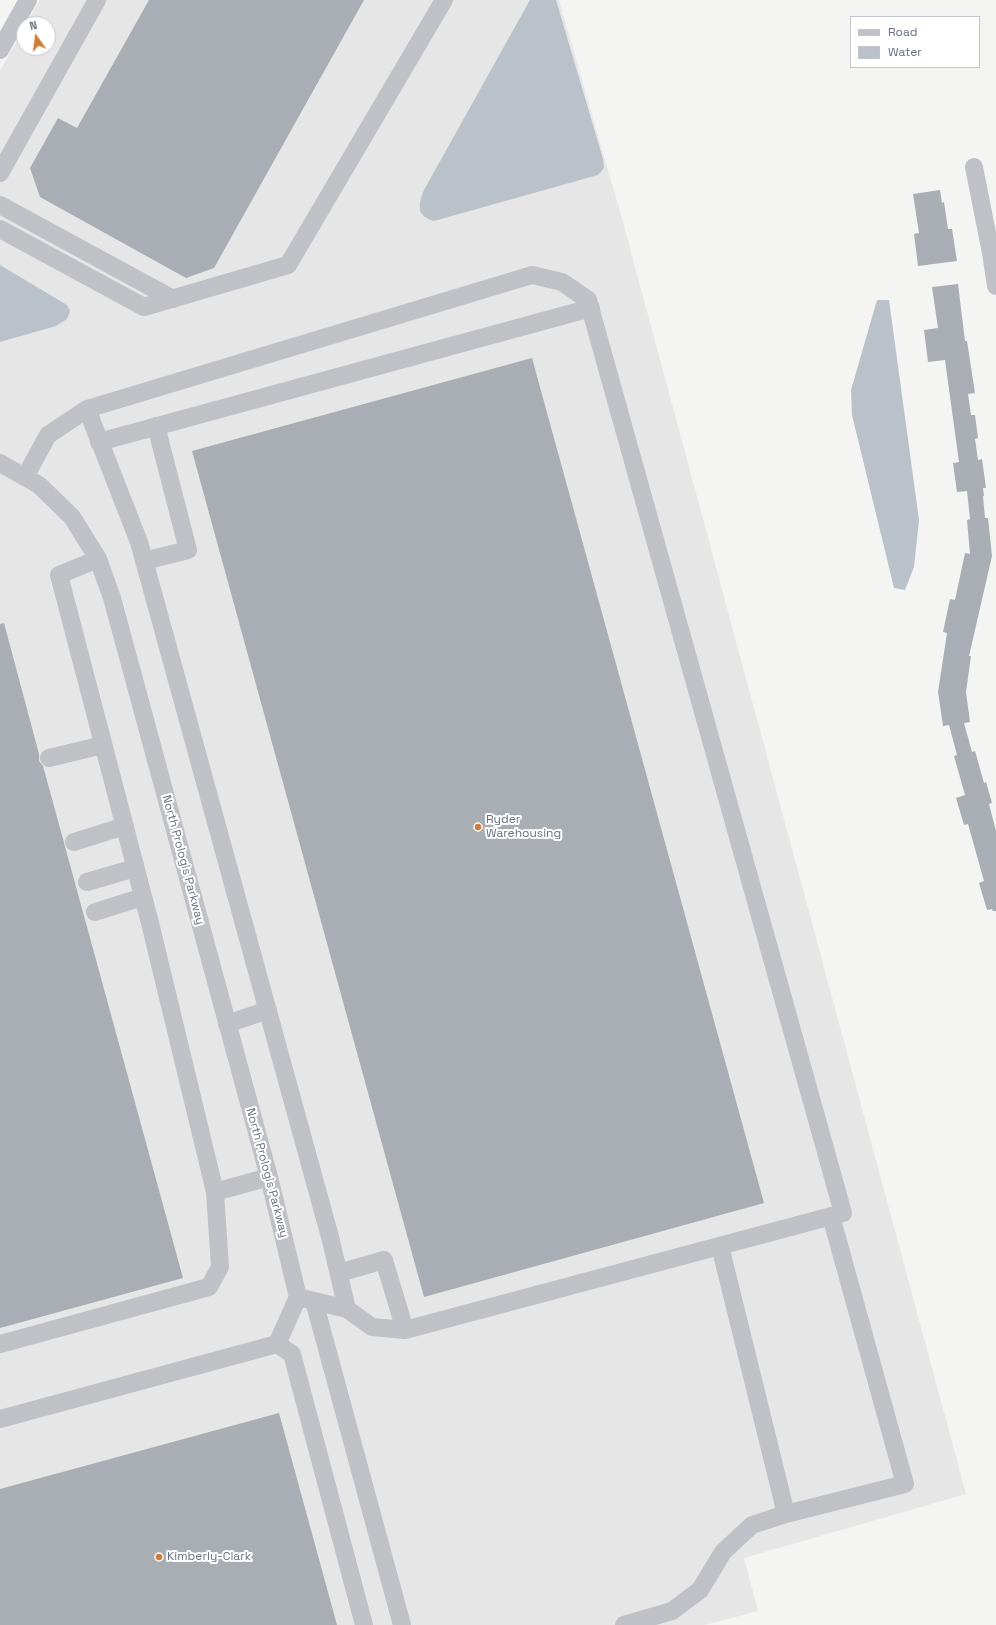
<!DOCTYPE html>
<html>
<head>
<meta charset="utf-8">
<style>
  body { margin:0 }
  #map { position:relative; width:996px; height:1625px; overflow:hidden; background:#f4f5f2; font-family:"Space Grotesk",sans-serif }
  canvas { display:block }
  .legend { position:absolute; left:850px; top:16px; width:130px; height:52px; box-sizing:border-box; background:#fff; border:1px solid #c2c6cc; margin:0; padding:5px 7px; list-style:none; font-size:12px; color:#677080 }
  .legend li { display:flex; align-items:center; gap:8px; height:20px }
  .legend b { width:20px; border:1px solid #c2c6cc }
  .north { position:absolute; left:16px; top:16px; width:40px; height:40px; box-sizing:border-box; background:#fff; border:1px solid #c2c6cc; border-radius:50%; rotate:346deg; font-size:11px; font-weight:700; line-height:16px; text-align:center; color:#677080 }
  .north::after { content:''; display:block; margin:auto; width:14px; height:18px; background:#d07c37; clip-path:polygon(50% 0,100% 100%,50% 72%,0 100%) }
</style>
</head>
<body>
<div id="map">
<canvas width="996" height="1625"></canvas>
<ul class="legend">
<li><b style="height:5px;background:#bfc1c6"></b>Road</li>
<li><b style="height:11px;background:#bbc1c8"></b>Water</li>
</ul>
<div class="north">N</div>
</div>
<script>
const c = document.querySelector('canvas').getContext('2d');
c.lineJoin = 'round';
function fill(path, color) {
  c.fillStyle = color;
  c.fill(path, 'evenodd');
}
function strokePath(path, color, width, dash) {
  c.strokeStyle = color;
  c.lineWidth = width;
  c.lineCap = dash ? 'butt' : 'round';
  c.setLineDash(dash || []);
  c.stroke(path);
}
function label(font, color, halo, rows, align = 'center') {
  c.font = font + ' "Space Grotesk",sans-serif';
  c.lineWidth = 4;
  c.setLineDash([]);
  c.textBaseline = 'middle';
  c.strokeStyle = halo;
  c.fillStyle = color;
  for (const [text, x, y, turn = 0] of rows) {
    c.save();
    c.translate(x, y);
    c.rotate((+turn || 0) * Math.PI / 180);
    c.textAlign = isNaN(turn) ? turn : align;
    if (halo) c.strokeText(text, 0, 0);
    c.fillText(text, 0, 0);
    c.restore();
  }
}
fill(new Path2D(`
  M40,0H559L621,215L966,1494L744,1558L758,1611L705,1625H0V71L24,28V48H48V24H26Z`), '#e5e6e5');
fill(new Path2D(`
  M530,0H556L603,159L604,168L598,175L434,221C416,216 418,205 424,190Z
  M0,265L67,305L70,311L67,319L56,326L0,342Z
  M877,300H889L919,520L914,567L905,590L894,588L852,415L851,390Z`), '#bbc1c8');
fill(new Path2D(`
  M149,0H364L214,268L186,278L40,197L30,168L58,118L77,128Z
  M940,190L942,203L944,202L948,229H952L957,261L918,266L914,234L919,233L913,194Z
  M958,284L965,341H967L975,393L968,394L971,415H975L978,438L975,439L978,460L982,459L986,488H983L984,496H983L985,518H988L992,556L969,656H971L966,692L970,722L964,723L972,752L975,751L984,783L986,782L992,803L989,804L996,831V911H993L992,909L987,910L979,883L984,881L968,824L964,825L956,798L965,795L954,756L957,755L949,725L943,726L938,692L947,633L943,632L950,599L955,600L965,553L970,554L967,520L970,519L967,491L957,492L953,463L959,462L945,360L928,362L924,330L938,328L932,287Z
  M532,358L764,1203L424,1297L192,451Z
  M4,623L39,754V761L43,766L183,1278L0,1328V624Z
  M279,1413L337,1625H0V1489Z`), '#a9adb4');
strokePath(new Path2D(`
  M0,50L28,0
  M974,167L991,253L996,286
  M0,173L97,0
  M0,205L173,299
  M0,229L144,307L288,265L444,0
  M87,409L139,542L330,1237L347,1309
  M99,442L591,308
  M0,463L39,485L72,517L98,559L112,598L269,1177L298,1297
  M25,477L48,435L87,409L532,275L562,282L588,300L843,1213L405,1330L372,1327L347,1309L298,1297
  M98,559L59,575L150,923L215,1192
  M144,561L188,550L156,426
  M49,758L103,745
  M74,842L125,826
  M87,882L135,868
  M95,912L143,897
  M227,1024L268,1010
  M720,1246L786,1514L905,1484L831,1216
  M339,1273L384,1260L405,1330
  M298,1297L277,1344L292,1354L364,1625
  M314,1301L402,1625
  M0,1344L209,1287L220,1267L215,1192L269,1177
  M0,1419L277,1344
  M624,1625L672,1611L700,1590L723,1552L752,1525L786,1514`), '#bfc1c6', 18);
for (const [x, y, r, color] of [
  [478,827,4,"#d07c37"],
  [159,1557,4,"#d07c37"]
]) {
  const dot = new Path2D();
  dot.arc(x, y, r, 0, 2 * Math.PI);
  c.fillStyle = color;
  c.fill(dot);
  strokePath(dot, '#fff', 1.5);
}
label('12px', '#677080', '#fff', [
  ["Ryder",486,820],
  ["Warehousing",486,834],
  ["Kimberly-Clark",167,1557]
], 'left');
label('12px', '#677080', '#fff', [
  ["North Prologis Parkway",183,860,75],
  ["North Prologis Parkway",267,1173,75]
]);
</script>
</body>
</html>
